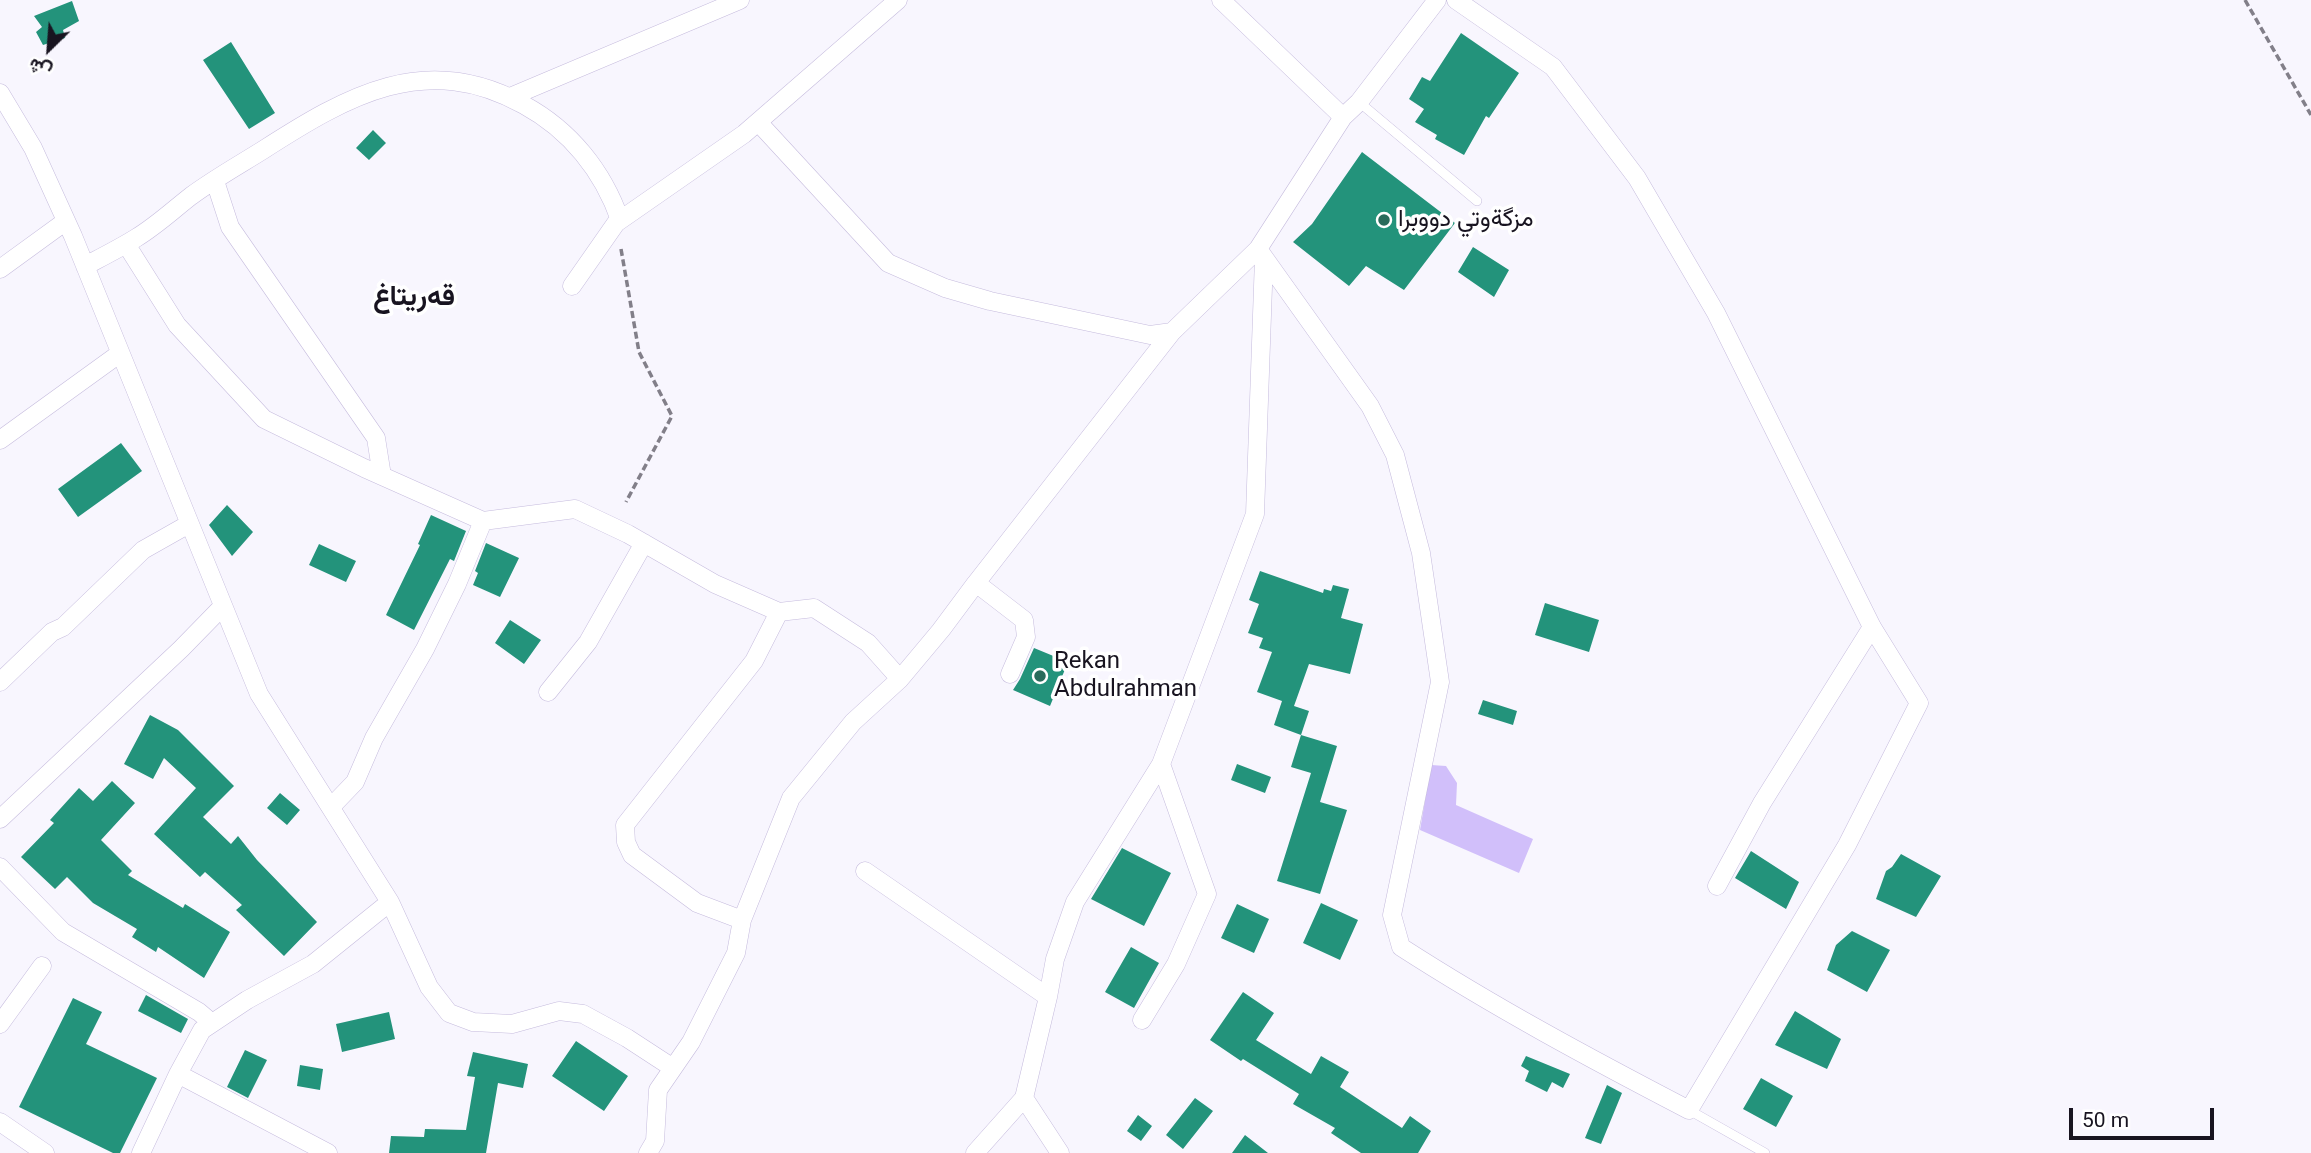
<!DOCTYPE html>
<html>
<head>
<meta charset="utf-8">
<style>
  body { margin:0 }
  #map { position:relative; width:2311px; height:1153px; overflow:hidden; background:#f8f6fe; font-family:Roboto,Vazirmatn,sans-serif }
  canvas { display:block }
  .north { position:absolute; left:14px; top:14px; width:70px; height:70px; -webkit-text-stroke:5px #fff; paint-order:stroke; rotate:205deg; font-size:19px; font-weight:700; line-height:28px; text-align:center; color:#181420 }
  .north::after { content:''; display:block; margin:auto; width:24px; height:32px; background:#181420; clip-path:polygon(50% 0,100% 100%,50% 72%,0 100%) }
  .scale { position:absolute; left:2069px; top:1108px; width:145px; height:32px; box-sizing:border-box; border:4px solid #181420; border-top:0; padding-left:9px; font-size:21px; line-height:24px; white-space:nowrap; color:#181420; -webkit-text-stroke:5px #fff; paint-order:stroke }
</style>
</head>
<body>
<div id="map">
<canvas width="2311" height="1153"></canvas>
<div class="north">ش</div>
<div class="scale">50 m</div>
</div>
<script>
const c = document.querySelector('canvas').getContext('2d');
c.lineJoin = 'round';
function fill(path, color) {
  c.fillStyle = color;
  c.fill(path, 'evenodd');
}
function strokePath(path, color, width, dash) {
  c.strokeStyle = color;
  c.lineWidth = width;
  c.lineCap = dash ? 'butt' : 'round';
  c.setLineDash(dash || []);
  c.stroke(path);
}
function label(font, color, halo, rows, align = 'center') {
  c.font = font + ' Roboto,Vazirmatn,sans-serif';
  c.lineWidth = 7;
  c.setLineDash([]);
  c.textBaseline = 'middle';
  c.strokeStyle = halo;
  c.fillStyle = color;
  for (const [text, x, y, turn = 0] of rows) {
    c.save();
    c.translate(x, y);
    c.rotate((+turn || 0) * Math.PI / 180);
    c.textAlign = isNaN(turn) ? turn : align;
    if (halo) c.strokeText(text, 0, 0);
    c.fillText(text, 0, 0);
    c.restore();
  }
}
fill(new Path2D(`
  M1431,765L1446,766L1457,783L1456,805L1533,839L1519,873L1420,830Z`), '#d1bffa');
fill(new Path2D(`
  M72,1L79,21L63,30L65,38L43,45L36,32L42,27L34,16Z
  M1461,33L1519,73L1489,118L1486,116L1464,155L1435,139L1437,135L1415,122L1424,109L1409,99L1422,77L1430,81Z
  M231,42L275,113L249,129L203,60Z
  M373,130L386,143L369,160L356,148Z
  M1362,152L1455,223L1404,290L1366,266L1349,286L1293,242L1312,224Z
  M1473,247L1509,270L1494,297L1458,272Z
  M121,443L142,471L78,517L58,489Z
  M227,505L253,532L232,556L209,525Z
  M431,515L466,531L454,561L450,559L414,630L386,615L420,545L418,544Z
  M486,543L519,558L500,597L473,585L478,573L475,571Z
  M319,544L356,561L346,582L309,565Z
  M1260,571L1323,593L1324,589L1331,591L1333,585L1349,589L1341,618L1363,624L1350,674L1309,664L1294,706L1309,711L1301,735L1274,725L1282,701L1257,692L1272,652L1259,648L1263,638L1248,633L1259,604L1249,600Z
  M1545,603L1599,620L1589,652L1535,635Z
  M510,620L541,640L524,664L495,643Z
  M1034,648L1068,662L1050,706L1013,690L1020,679Z
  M1483,700L1517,711L1513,725L1478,714Z
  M150,715L178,730L234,786L203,817L231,844L238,836L257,860L317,922L284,956L236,910L242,905L205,872L200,877L154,834L196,788L164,758L153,779L124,764Z
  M1301,735L1337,746L1320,802L1347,810L1320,894L1277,881L1311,773L1291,767Z
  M1237,764L1271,777L1265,793L1231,780Z
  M112,781L135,803L101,840L132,871L128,875L183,908L185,904L230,932L204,978L158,947L156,952L132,937L137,929L93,903L67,877L55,889L21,857L54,823L50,820L79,788L93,801Z
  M280,793L300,810L287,825L267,808Z
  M1122,848L1171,873L1144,926L1091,899Z
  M1751,851L1799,882L1786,909L1735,878Z
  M1901,854L1941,876L1916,917L1876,899L1886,871L1892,867Z
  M1321,903L1358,920L1340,960L1303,943Z
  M1237,904L1269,919L1254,953L1221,938Z
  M1852,931L1890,950L1867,992L1827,970L1836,945Z
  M1131,947L1159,963L1134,1008L1105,992Z
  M1243,992L1274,1013L1256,1040L1311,1074L1321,1056L1349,1072L1340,1087L1402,1128L1410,1116L1431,1131L1418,1153H1361L1331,1133L1335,1128L1293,1104L1299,1094L1243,1059L1241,1061L1210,1040Z
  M146,995L188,1019L181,1033L138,1011Z
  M73,998L102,1012L86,1044L157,1078L120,1153H113L19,1107Z
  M1795,1011L1841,1039L1827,1069L1775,1045Z
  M389,1012L395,1039L342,1052L336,1024Z
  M576,1041L628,1076L604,1111L552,1076Z
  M245,1050L267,1060L248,1098L227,1087Z
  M473,1052L528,1064L523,1088L498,1083L486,1153H389L391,1136L424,1137L425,1129L466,1130L475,1077L467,1076Z
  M1526,1056L1570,1074L1563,1088L1552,1082L1547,1092L1525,1081L1529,1071L1521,1066Z
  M300,1065L323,1069L320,1090L297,1086Z
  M1761,1078L1793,1096L1776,1127L1743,1109Z
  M1607,1085L1622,1093L1601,1144L1585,1138Z
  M1195,1098L1213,1111L1183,1149L1166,1135Z
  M1138,1115L1152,1126L1141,1141L1127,1131Z
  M1245,1135L1268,1153H1232Z`), '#23937b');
const service = new Path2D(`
  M1359,102L1477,201
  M1689,1110L1765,1153`);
const minor = new Path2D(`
  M1221,0L1343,117
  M1437,0L1359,102L1343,117L1258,249L1370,406L1395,455L1421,553L1440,682L1392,915L1401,947C1494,1007 1591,1059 1689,1110L1847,845L1919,703L1872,627L1716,313L1637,178L1553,67L1456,0
  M0,93L33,148L73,236L259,694L390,902L313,964L247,1000L202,1030L178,1074L141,1153
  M510,97L740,0
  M758,122L888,263L945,288L990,301L1150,335L1172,332
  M215,181L230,227L376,438L382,476
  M126,244L177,325L264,419L364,468L483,521L457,584L425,649L374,738L355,782L331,807
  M85,266C102,257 120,248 136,238C156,226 173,210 191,196C214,179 239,165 263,150C347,96 426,50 524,105C570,130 603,171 620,220
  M0,269L66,221
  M572,286L616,223L744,134L898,0
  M0,440L119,354
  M483,521L575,509L628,534L715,584L779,612L814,608L868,643L900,679
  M976,583L1024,620L1026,637L1010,674
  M0,682L52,632L63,627L143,550L189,524
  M548,692L588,642L644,543
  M0,819L181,649L223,606
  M0,867L63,932L199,1012L212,1023
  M865,871L1048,997
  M1717,886L1762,803L1872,627
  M390,902L429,987L449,1013L473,1022L512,1024L559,1011L583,1014L627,1038L673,1068
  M742,920L697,903L632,855L626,842L625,825L754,661L779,612
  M1142,1020L1176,964L1207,894L1161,764
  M0,1024L42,966
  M178,1074L328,1153
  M0,1122L45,1153
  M648,1153L655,1141L658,1090L691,1042L736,953L742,920L791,798L853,722L900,679L941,630L976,583L1172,332L1258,249
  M975,1153L1024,1098
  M1060,1153L1024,1098L1048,997L1055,959L1075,902L1161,764L1255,514L1264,258`);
strokePath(service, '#c5bbdd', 10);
strokePath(minor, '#c5bbdd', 19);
strokePath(new Path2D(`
  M2245,0L2311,115
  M621,249L639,352L672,416L626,502`), '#827f89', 3.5, [7, 3.5]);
strokePath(service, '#fff', 9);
strokePath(minor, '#fff', 18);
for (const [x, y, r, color] of [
  [1384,220,7,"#296b5b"],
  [1040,676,7,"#296b5b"]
]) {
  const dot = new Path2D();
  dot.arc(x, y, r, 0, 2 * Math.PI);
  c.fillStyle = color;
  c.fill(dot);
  strokePath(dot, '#fff', 2.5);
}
label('24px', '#181420', '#fff', [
  ["مزگةوتي دووبرا",1398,220],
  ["Rekan",1054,662],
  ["Abdulrahman",1054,690]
], 'left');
label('bold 28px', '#181420', '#fff', [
  ["قەریتاغ",414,298]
]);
</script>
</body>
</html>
